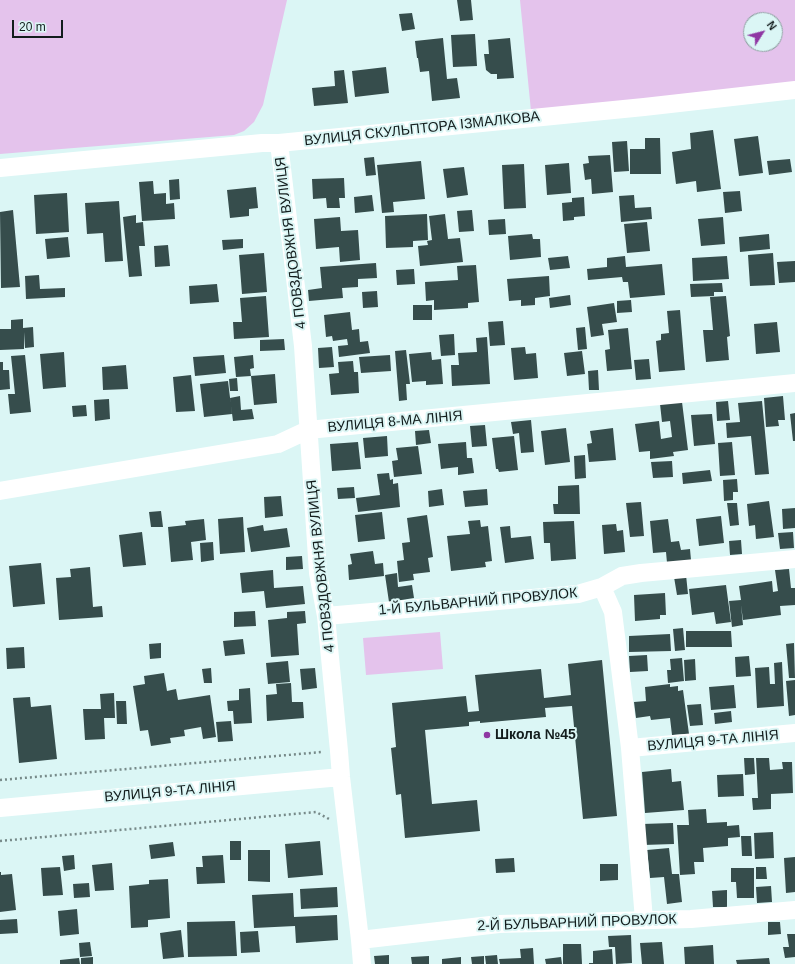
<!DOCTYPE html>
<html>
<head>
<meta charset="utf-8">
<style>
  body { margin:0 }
  #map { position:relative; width:795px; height:964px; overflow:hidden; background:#dbf6f5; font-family:Arial,sans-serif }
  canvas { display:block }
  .north { position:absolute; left:743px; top:12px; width:40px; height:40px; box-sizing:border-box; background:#dbf6f5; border:1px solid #8b9f9f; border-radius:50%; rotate:54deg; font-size:11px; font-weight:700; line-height:16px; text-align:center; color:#131d1d }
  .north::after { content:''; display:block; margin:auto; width:14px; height:18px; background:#8f37a3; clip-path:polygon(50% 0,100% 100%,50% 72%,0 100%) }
  .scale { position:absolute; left:12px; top:20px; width:51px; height:18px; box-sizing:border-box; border:2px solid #131d1d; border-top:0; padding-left:5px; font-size:12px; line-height:14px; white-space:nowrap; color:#131d1d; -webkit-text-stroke:3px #dbf6f5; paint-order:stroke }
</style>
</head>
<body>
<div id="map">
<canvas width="795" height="964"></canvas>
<div class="north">N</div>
<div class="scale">20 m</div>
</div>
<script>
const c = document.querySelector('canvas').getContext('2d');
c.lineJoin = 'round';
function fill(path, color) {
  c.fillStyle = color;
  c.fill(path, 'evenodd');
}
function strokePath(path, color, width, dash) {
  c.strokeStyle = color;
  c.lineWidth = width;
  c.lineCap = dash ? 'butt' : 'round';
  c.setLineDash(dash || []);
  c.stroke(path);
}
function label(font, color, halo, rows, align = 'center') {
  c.font = font + ' Arial,sans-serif';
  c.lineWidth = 4;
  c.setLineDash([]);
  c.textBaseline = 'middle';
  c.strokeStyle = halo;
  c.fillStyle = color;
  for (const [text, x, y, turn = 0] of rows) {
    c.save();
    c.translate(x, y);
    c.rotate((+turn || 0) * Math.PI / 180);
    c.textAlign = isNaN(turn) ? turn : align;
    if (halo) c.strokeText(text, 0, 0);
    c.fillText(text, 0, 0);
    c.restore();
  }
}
fill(new Path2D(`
  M0,0H287L263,105L254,122L244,131L234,135L0,154Z
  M520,0H795V83L531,111ZM751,20H775V44H751Z
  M440,632L443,669L366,675L363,638Z`), '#e4c3ec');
fill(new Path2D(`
  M457,0H471L473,20L460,21Z
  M412,13L415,29L402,31L399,14Z
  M475,34L477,66L453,67L451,35Z
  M443,38L447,79L457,78L460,98L432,101L429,71L420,72L418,58H417L415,41Z
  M510,38L514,78L497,79V74H491L486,70L484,54H489L488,40Z
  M386,67L389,93L355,97L352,71Z
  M344,70L348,103L314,106L312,88L335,86L334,71Z
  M713,130L721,189L697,192L696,181L676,184L672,152L691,149L690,133Z
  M758,136L763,173L739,176L734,139Z
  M645,138H660L661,174H630V149H645Z
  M627,141L629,171L614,172L612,142Z
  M610,155L613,192L592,194L591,179L585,180L583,164L589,163L588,156Z
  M374,157L376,175L366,176L364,158Z
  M790,159L792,172L769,175L767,161Z
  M421,161L425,199L393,202L394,212L382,213L377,165Z
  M569,163L571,193L547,195L545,165Z
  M524,164L526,208L504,209L502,165Z
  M464,167L468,195L447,198L443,169Z
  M344,178L345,198H339L340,208H327L326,198L313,199L312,179Z
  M179,179L180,199L170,200L169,180Z
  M153,181L154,194L166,193V204L174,203L175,219L142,221L139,182Z
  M256,187L258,208L249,209V216L230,218L227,190Z
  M740,191L742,211L725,213L723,192Z
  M67,193L69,232L36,234L34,195Z
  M372,195L374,211L355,213L354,197Z
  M634,195L635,208L651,207L652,219L621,222L619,196Z
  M584,197L585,216L574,217V220L563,221L562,203L572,202V198Z
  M119,201L123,261L105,262L103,233L87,234L85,203Z
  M13,210L20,287L1,288L0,212Z
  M472,210L474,231L459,232L457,211Z
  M427,214L428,240L413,241V247L386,248L385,216Z
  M445,214L448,239L460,238L463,262L420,266L418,246L428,245L427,241L432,240L429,216Z
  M136,215V223L143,222L145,246H139L142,276L129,277L123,217Z
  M340,217L341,231L358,230L360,260L340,262L339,247L316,249L314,219Z
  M723,217L725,244L701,246L698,219Z
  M505,219L506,234L489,235L488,220Z
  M647,222L650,251L627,253L624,224Z
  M532,234L533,239H540L541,257L510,260L508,236Z
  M769,234L770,249L740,252L739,237Z
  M68,237L70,257L47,259L45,239Z
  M243,239V248L223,250L222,240Z
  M168,245L170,266L155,267L154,246Z
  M264,253L267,292L242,294L239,255Z
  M773,253L775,285L750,286L748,255Z
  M568,256L570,268L550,270L548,258Z
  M625,256L626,267L662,264L665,295L630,298L628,282H623L622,277L588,280L587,269L607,267V258Z
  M727,256L729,279L693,281L692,258Z
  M795,261V282L779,283L777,262Z
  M376,263L377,278L358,279V287L342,288L343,298L309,301L308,290L322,288L320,267Z
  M476,265L479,302L468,303V308L434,310V300L426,301L425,282L458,280L457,266Z
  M414,269L415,284L397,285L396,270Z
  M39,275L40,289L65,288V297L26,299L25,276Z
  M549,276L550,296L535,298V305L521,306V300L509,301L507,279Z
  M722,283L723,292H714V296L691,297L690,284Z
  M217,284L219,302L190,304L189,286Z
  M377,291L378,307L363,308L362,292Z
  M570,295L571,305L550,308L549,298Z
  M266,296L269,337L234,339L233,322H242L240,298Z
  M726,296L730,336L727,337L729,360L706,362L703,330H713L710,297Z
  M631,300L632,312L617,313V301Z
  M614,303L617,322L602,324L604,335L591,337L587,307Z
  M413,305H432V320H413Z
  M680,310L685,370L659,372L656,341L661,340V334L669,333L667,311Z
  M350,312L352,330L359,329L360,342L368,341L370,353L339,357L338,346L348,345L347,339L333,341L332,336L326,337L324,315Z
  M23,319V328L33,327L34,347L25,348L24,332V349L0,350V329H11V320Z
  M503,321L505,345L490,346L488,322Z
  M777,322L780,352L756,354L754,324Z
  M585,327L587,349L578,350L576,328Z
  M628,328L632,369L607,371L605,350L610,349L608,330Z
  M454,334L455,355L441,356L439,335Z
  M487,337L490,384L452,386L451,365H459L458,353L477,352L476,338Z
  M284,339L285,350L260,351V340Z
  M332,347L334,367L319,368L318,348Z
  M525,347L526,354L536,353L538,378L514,380L511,348Z
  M406,350L410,384H406L407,400L399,401L395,351Z
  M582,351L585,374L567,376L564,353Z
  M64,352L66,387L43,389L40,354Z
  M431,352L432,360L441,359L443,384L426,385V381L412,382L409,354Z
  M25,355L31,412L10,414L8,394H15L11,356Z
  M224,355L226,373L195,376L193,357Z
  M253,355L254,368L250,369L251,376L236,377L234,357Z
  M390,355L391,371L361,373L359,357Z
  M649,359L651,379L636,380L634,360Z
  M353,361L354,372H358L359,393L331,395L329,374L339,373L338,362Z
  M0,362H3V370H9L10,389L0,390Z
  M126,365L128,389L103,390L102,367Z
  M598,370L599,390H589L588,371Z
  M275,374L277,403L254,405L251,376Z
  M191,375L195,411L176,412L173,377Z
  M237,378L238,391H230L229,379Z
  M228,381L232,414L204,417L200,384Z
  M240,396L241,410L252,409L254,419L233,421L230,398Z
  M783,396L785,420H778L779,426L766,427L764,398Z
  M109,399L110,419L95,421L94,400Z
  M728,401L730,420L717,421L716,402Z
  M762,401L769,474L755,475L751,436L727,438L726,423L740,422L738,403Z
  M682,402L688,450L673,452L674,456L650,459V451L639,452L635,424L659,421L661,439L672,437L670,421L662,422L660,404Z
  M86,405L87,416L73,417L72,406Z
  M795,413V441H793L790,414Z
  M712,414L715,444L694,446L691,415Z
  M531,420L534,452L521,453L519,433L513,434L511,422Z
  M485,425L487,446L472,447L470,426Z
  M566,428L570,462L545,465L541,431Z
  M613,428L616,460L589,462L587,444L592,443L590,431Z
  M429,430L431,443L416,445L415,431Z
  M387,436L388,456L365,458L363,438Z
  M514,436L518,470L499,472L498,469H496L492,438Z
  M358,442L361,469L332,471L330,444Z
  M466,442L467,458H472L474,473L458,475V467L441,469L438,444Z
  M732,442L735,475L720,476L718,443Z
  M418,446L422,474L394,477L392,461L398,460L396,448Z
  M585,455L586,478L575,479L574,456Z
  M672,461L673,477L653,478L651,462Z
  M710,470L712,481L683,484L682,473Z
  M389,473L390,480L393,479V484L398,483L400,507L358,512L356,498L380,495L377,474Z
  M737,479L738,492H733V500L724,501L723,480Z
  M579,485L580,514H554L553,504H558V486Z
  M354,487L355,498L338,499L337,488Z
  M442,489L444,505L429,507L428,491Z
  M487,489L488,505L465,507L463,491Z
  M281,496L283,516L265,518L264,497Z
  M769,501L774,537L756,539L755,525L749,526L747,504Z
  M641,502L644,536L630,537L626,503Z
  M727,503H737L739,525L730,526Z
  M795,508V528L783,529L782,509Z
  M161,511L163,527H151L149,512Z
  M382,512L385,539L358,542L355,515Z
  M427,515L433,557L428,558L430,572L413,574L414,580L399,582L397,561L404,560L402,543L410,542L407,518Z
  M721,516L724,543L699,546L696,519Z
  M243,517L245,552L220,554L218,519Z
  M204,519L206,540L191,542L193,560L171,562L168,527L186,525L185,521Z
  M668,519L671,542L679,541L681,550L690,549L691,560L667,563L666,552L653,553L650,521Z
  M480,520L481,527L488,526L492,561L485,562L486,567L451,571L447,536L470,534L468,521Z
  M574,521L576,559L551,561L550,543H544L543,522Z
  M616,524L617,531L623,530L625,552L604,554L602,525Z
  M263,525L264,531L287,528L290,547L251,552L247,528Z
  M510,526L511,538L531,536L534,559L505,563L500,527Z
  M142,532L146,565L123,567L119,535Z
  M793,532L794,548L780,549L778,533Z
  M741,540L742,554L730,555L729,541Z
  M213,542L214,560L201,562L200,543Z
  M373,551L375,564L383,563L384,576L349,580L348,565L352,564L350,554Z
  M302,556L303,569L286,570V557Z
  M41,563L45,604L13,607L9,566Z
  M90,567L93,607L102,606L103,617L59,620L56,578L71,577L70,569Z
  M789,569L791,588H795V605L780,606L781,615L743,620L741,605L743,625L732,627L729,601L741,600L739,586L772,581L773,592L778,591L775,570Z
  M273,570L274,588L303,586L305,604L266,608L264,591L242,593L240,573Z
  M397,573L398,587L412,585L414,598L389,602L385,575Z
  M686,575L688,594L677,595L674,577Z
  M726,585L731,622L716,624L714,612L692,615L689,589Z
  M665,593L666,615H660V619L635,621L634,595Z
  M255,611L256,626L234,627V612Z
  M305,611L306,623L297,624L299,655L271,657L268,620L287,618V612Z
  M683,628L685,650L675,651L673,629Z
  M686,631H731L732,647H686Z
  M670,634L671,651L629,652V636Z
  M243,639L245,654L225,656L223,641Z
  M161,643V658L150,659L149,644Z
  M794,643L795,678H789L786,644Z
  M24,647L25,668L7,669L6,648Z
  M647,655L648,671L630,672L629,656Z
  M749,656L751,676L736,677L735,657Z
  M682,658L684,681L668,683L667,670H671L670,659Z
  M695,659L696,680L685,681L684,660Z
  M602,660L617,816L583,819L572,706L545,708L546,717L480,723V721L469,722V726L425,730L432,804L477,800L480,831L405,838L401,794L396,795L391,748L396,747L392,703L466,696L468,712L479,711L475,675L541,669L544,698L571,695L568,664Z
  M288,661L290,682L268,684L266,663Z
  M782,662L784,706L757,708L755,668L769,667L770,684H775L774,663Z
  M211,668L212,683H204L202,669Z
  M315,668L317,688L302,690L300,669Z
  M164,673L167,691L176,689L178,700L210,695L216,737L203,739L201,727L184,730L185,736L170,738L171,743L151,746L148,730L140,731L133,686L145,684L144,676Z
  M795,680V715L789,716L786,681Z
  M291,683L292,702H303L304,718L267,721L266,695L277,694L276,684Z
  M670,684V687L678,686V691L683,690L689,734L672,735L670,718L651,720L650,716L636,718L634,702L646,701L645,687Z
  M734,685L736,708L711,710L709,687Z
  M250,688L252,723L234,724L233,711H228L227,701L239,700V689Z
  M114,693L115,718H104L105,739L85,740L83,709H101L100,694Z
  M30,697L31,707L51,705L57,759L19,763L13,698Z
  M116,701H126L127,724H117Z
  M701,704L703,725L690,726L687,705Z
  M731,711L732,722L715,724L714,713Z
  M231,721L233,741L218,742L216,722Z
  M744,758H754L755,774L745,775Z
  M756,758H769L770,770L783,769L782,762H792L793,793L771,794V809L753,810L752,798H758Z
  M671,769L672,782L681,781L684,810L645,813L642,772Z
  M743,774L744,796L718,797L717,775Z
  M706,809L707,823L727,822V826L739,825L740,837L728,838V846L703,848L704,862H694L695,874L680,875L677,825H689L688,810Z
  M673,823L674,844L643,845L642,824Z
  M773,832L774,858L755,859L754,833Z
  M741,836H751L752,856H742Z
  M230,841H241V860H230Z
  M320,841L323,875L288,878L285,844Z
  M173,842L175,856L151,859L149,845Z
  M669,848L672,874H679L682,902L667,904L664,877L650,878L647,850Z
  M248,850H270V882L248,881Z
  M74,855L75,869L64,871L62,856Z
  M223,855L225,883L197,884L196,867H203L202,856Z
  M795,857V892L786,893L784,858Z
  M514,858L515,872L496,873L495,859Z
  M112,863L114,890L95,891L92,865Z
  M600,864H618V880L600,881Z
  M60,867L63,895L43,896L41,868Z
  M756,867H766L767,879H756Z
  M731,868H754V898H737L736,882H731Z
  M0,872H1V875L12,874L16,910L0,912Z
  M168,879L170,918L148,920V927L131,928L129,886L149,884V880Z
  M89,883L90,897L74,898L73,884Z
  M771,886L772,902L757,903L756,887Z
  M337,887L338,907L301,909L300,889Z
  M727,890V907H713L712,891Z
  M293,893L294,917L337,915L338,940L296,943L295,926L254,928L252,895Z
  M77,909L79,934L60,936L58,911Z
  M17,919L18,933L0,934V920Z
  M235,921L237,956L188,957L187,922Z
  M768,922H780L781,934L768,935Z
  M181,930L184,957L163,959L160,933Z
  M258,931L260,952L241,953L240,932Z
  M787,934H795V957L785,958L783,947H789Z
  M631,935L632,963L616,964L615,947H609L608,936Z
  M90,942L92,956L80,957L79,943Z
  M662,942L664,964H642L640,943Z
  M563,944H581L582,964H563Z
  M713,945L714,964H685L684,947Z
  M533,948L534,964H500L499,959L521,958L520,949Z
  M612,949L613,964H589V963H593V951Z
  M389,955V964H375L374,956Z
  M497,955L498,964H486L485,956Z
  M429,956V964H412L411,957Z
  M484,956V964H472L471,957Z
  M93,957V964H81V958Z
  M461,957V964H442V959Z
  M561,957L562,964H546L545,959Z
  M79,958L80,964H60V960Z
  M769,958L770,964H737L736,960Z`), '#364d4c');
strokePath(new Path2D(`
  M0,780L322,752
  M0,841L316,812L329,819`), '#778a89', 2.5, [2, 3]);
strokePath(new Path2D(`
  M279,143L303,346L318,573L326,616L339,751L341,777L360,940L362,964
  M0,168L262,143H279L644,107L795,90
  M0,491L278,444L308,430L795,383
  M602,587L613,612L630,748L644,920
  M326,616L578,594L602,587L622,576L641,573L795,559
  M630,748L795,733
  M0,808L341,777
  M360,940L499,924L691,919L795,910`), '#fff', 18);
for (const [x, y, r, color] of [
  [487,735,4,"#8f37a3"]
]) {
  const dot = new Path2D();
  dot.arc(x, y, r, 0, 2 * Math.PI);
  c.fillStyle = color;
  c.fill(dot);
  strokePath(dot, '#dbf6f5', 1.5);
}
label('14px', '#131d1d', '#dbf6f5', [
  ["ВУЛИЦЯ СКУЛЬПТОРА ІЗМАЛКОВА",422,129,-6],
  ["4 ПОВЗДОВЖНЯ ВУЛИЦЯ",291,243,-97],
  ["ВУЛИЦЯ 8-МА ЛІНІЯ",395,422,-5],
  ["4 ПОВЗДОВЖНЯ ВУЛИЦЯ",321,566,-96],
  ["1-Й БУЛЬВАРНИЙ ПРОВУЛОК",478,602,-5],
  ["ВУЛИЦЯ 9-ТА ЛІНІЯ",713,741,-5],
  ["ВУЛИЦЯ 9-ТА ЛІНІЯ",170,792,-5],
  ["2-Й БУЛЬВАРНИЙ ПРОВУЛОК",577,923,-2]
]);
label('bold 14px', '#131d1d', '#dbf6f5', [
  ["Школа №45",495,735]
], 'left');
</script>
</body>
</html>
